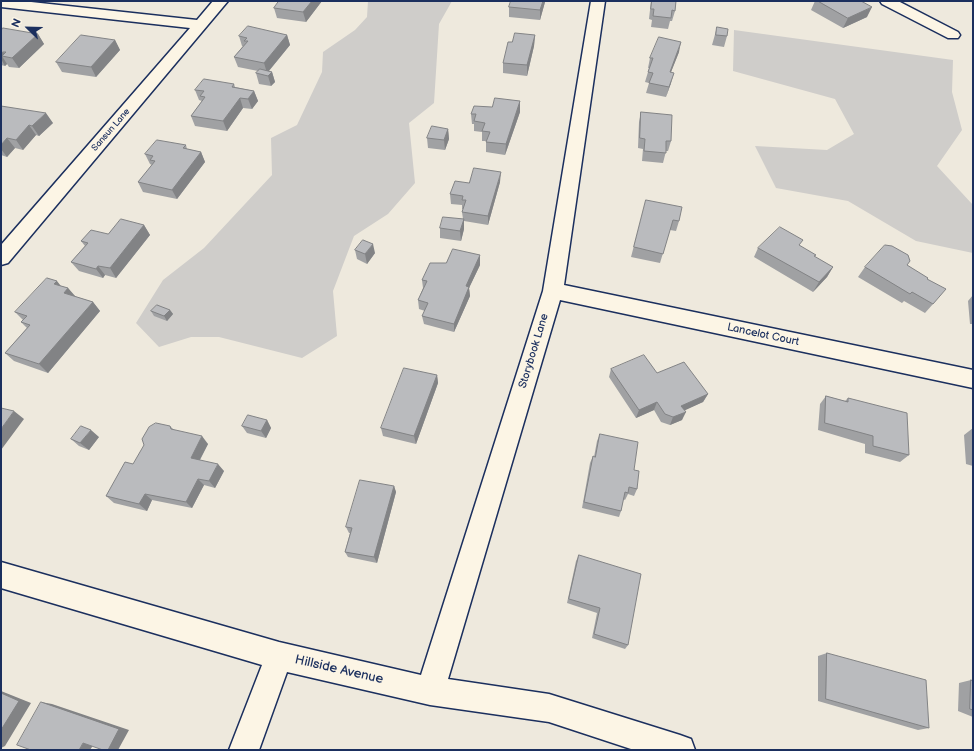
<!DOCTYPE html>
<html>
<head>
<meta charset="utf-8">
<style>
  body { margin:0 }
  #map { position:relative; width:974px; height:751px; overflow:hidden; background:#eee9dd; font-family:"Balsamiq Sans",sans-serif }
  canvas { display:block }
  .frame { position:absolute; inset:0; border:2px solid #1b2f5e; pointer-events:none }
  .north { position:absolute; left:8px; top:8px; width:40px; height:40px; -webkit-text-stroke:3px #fcf5e5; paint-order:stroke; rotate:293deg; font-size:11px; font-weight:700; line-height:16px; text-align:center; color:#1b2f5e }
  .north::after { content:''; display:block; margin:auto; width:14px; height:18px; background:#1b2f5e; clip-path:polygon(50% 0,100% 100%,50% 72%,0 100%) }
</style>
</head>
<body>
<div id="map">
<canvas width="974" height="751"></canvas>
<div class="frame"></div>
<div class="north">N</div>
</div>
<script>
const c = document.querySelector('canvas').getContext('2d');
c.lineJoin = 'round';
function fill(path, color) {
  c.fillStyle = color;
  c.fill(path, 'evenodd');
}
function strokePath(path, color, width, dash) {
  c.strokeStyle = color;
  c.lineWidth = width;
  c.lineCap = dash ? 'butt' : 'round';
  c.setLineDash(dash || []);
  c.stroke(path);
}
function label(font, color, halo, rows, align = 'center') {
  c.font = font + ' "Balsamiq Sans",sans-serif';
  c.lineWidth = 3;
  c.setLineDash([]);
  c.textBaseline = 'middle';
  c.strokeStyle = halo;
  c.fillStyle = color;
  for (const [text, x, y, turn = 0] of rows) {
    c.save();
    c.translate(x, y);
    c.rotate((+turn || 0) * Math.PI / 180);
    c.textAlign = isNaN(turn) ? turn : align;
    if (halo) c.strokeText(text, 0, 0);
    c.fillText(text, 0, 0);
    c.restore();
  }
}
fill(new Path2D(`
  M368,1H452L439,24L434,103L409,123L415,183L388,214L354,236L333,291L337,336L302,358L219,337H191L159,347L136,323L163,280L204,248L272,175L271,138L297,125L322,72L323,52L355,30L367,17Z
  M734,30L953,60L952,92L962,130L937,166L973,205V253L916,241L848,201L776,188L755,146L827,150L854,134L835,99L733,71Z`), '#cfcdca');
const minor = new Path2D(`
  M1,1H22L197,20L213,1H228L8,263L1,265V245L190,28L1,7Z
  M591,1H605L564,285L973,370V388L560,300L448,679L549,694L680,735L691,739L695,750H634L549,722L430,705L287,672L259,750H229L262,665L1,588V562L279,642L421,675L543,291Z
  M880,1H898L958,32L960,35L958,38H948L882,4Z`);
strokePath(minor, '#1b2f5e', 3);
fill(minor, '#fcf5e5');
fill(new Path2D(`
  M278,1H322L306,22L277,18L274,8L279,1Z
  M651,1H676L675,11L672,21H670L668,29L651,27L652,20L649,19Z
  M815,1H861L867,17L843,28L811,10Z
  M545,2L540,20L509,17V7Z
  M717,27L727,36L724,47L712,45L714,38Z
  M1,31L38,34L44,44L19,68L9,67L7,64L5,66L1,65Z
  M287,35L290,45L269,71L272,72L275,82L271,86L259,84L256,73L258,71L238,67L234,57L243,46H242L239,36Z
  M535,35L534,46L527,76L503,73V63L512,42Z
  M115,40L120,50L96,77L62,72L56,62Z
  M679,52L671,72V83L666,97L646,93L649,83L645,82L648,72L649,68H648L650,58Z
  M234,84L235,87L254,91L258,101L252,109L243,108L227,131L195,126L191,116L202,101L199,100L195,90Z
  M520,101V112L505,155L486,152V141H482V132L474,131V124H472L471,114L492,107Z
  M1,106L53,123L39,136L36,135L23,150L15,148L7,157L1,155Z
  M641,112L671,141L668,151H666L663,163L642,161L643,149L638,148L639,122Z
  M448,129L449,139L445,150L428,148L427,138Z
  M186,145L187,149L201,152L205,162L177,199L143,192L138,182L152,165L150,164L145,154Z
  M500,182L488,225L464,221V229L461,241L440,238V228L463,219L462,212L463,209H462V205L451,204L450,194L469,183Z
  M646,200L679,221L676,231L670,230L660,263L631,257Z
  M144,225L150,235L116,278L105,275L103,278L79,271L71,262L85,246L81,241Z
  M800,246L814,257L833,267L827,277L813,292L754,257L758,248Z
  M355,250L375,253L367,264L357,259Z
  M480,255V265L469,288L470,296L454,332L424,324L422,316L425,311L419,309L418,300L423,288L422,280L446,263Z
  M907,265L927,279L933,304L925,313L904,301L902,303L858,277L865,267Z
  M61,286L68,288L74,296L93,302L100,311L48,373L14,361L5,353L27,328L21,322L23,320L15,312Z
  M973,295V324H970L968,301Z
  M170,310L173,314L167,321L154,316L151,311Z
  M611,369L657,373L708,394L703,402L684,410L682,420L670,425L661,422L654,410L636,418L609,377Z
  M437,375L438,383L416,444L383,436L381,428Z
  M826,396L845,401L848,398L909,455L900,462L865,453V444L818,430L820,404Z
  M267,420L271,428L266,438L247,433L242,426Z
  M170,426L174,430L208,444L200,460L224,471L215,488L204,485L192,508L152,500L147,511L114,503L106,496L133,464Z
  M973,428V466L966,464L964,435Z
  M600,434L634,470L637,489L634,496L628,494L625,500L623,499L621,511L619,517L582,508L590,463L593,456L594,457L597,441Z
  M99,437L89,450L79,446L71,439Z
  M394,486L396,492L377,563L348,557L345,552L350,533H349L346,527Z
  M579,555L628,645L625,649L592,638L597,613L567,603L576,561Z
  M827,653L929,728L918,730L818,701V656Z
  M971,680L973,681V717L958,711L959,683Z`), '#a0a1a3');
fill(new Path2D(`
  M312,1H322L306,22L303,12Z
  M543,1H545V2L540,20V10Z
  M872,7L867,17L843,28L848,18Z
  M38,34L44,44L19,68L12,58Z
  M287,35L290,45L267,73L264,63Z
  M535,35L534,46L527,76V65Z
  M115,40L120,50L96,77L91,67Z
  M681,42L679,52L667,82L670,72Z
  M3,52L6,57L2,56L7,64L5,66L1,59V53Z
  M272,72L275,82L271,86L268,76Z
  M674,73L671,83L666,97L669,87Z
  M254,91L258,101L252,109L248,99Z
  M240,98L243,108L227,131L223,121Z
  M520,101V112L505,155L506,144Z
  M46,113L53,123L39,136L32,126Z
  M29,125L36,135L23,150L16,140Z
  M448,129L449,139L445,150L444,140Z
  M7,138L15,148L7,157L1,149V145Z
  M201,152L205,162L177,199L172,190Z
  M501,172L500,182L488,225V216Z
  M464,219V229L461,241L460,231Z
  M144,225L150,235L116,278L110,268Z
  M373,244L375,253L367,264L365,254Z
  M480,255V265L469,288L470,296L454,332V324L466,286Z
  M98,266L105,275L103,278L96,269Z
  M833,267L827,277L813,292L819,282Z
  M57,281L64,290L54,284Z
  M68,288L76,297L64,293Z
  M93,302L100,311L48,373L39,364Z
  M170,310L173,314L167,321L164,316Z
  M437,375L438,383L416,444L414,436Z
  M708,394L703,402L677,414L681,406Z
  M657,402L654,410L636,418L639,410Z
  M14,411L24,419L1,450V429Z
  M686,412L682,420L670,425L673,417Z
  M267,420L271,428L266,438L261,431Z
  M91,430L99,437L89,450L80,443Z
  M202,436L208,444L197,465L191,458Z
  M218,464L224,471L215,488L209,481Z
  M198,479L204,485L192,508L186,502Z
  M394,486L396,492L377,563L374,557Z
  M145,494L152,500L147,511L139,504Z
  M1,691L31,703L5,746L1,748Z
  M41,702L52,704L129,730L118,750H108Z
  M83,743L94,744L90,750H79Z`), '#828385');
const building = new Path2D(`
  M279,1H312L303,12L274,8Z
  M511,1H543L540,10L509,7Z
  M652,1H676L675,11L672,10L671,18L653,16L654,9H651Z
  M818,1H861L872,7L848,18Z
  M248,26L287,35L264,63L234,57L248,41H244L247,38L239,36Z
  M717,27L728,29L727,36L716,35Z
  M3,28L38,34L12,58L2,56L6,52H3L1,53V31Z
  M515,33L535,35L527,65L503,63L508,42H512Z
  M81,35L115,40L91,67L56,62Z
  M659,37L681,42L670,72L674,73L669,87L649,83L653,73L648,72L653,58H650Z
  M260,69L272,72L268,76L256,73Z
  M204,79L234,84L232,87L254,91L248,99L240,98L223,121L191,116L205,97L200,96L204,91L195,90Z
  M495,98L520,101L506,144L486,142L490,132L482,131L485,123L474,121L476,114H471L474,106L492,107Z
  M1,106L46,113L32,126L29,125L16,140L7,138L1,145Z
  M641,112L672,115L671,141H666V153L644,151L645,139L640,138Z
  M432,126L448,129L444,140L427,138Z
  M157,140L186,145L183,148L201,152L172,190L138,182L155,161L150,160L153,156L145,154Z
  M474,168L501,172L488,216L462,212L466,200H462L463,196L450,194L455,181L469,183Z
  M646,200L682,207L679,221L673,220L663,254L634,247Z
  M443,217L464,219L460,231L440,228Z
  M121,219L144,225L110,268L98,266L96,269L71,262L88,243L81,241L91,230L108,234Z
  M780,227L803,240L799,245L816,255L814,256L833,267L819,282L758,248Z
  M363,240L373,244L365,254L355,250Z
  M885,245L892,246L908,255L910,261L907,265L928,278L927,279L946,289L933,304L912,292L910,294L865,267Z
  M453,249L480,255L466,286L469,287L454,324L422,316L428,303L418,300L427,281L422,280L430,263H446Z
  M47,278L57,281L54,284L68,288L64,293L93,302L39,364L5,353L30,325L21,322L27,316L15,312Z
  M157,305L170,310L164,316L151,311Z
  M644,355L657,373L684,362L708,394L681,406L686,412L673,417L665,414L657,402L639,410L611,369Z
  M404,368L437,375L414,436L381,428Z
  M826,396L848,402V398L907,413L909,455L873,446V436L825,423Z
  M1,408L14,411L1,429Z
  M248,415L267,420L261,431L242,426Z
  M156,423L170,426L171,429L202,436L191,458L218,464L209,481L198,479L186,502L145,494L139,504L106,496L125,462L133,464L144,445L142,439L149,427Z
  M81,426L91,430L80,443L71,439Z
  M600,434L638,442L634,470L639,471L637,489L629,487L628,493L625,492L621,511L584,502L593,456L595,457Z
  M360,480L394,486L374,557L345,552L352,528L346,527Z
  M579,555L641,574L628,645L594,634L600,608L569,599Z
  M827,653L926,680L929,728L826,699Z
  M971,680L973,681V710L970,709Z
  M1,693L19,701L1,730Z
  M41,702L119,729L108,750H103L83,743L79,750H31L17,745Z`);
fill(building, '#babbbe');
strokePath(building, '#828385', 1);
label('9px', '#1b2f5e', '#fcf5e5', [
  ["Sansun Lane",111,130,-49]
]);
label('11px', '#1b2f5e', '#fcf5e5', [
  ["Lancelot Court",763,335,12],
  ["Storybook Lane",534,351,-73]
]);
label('13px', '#1b2f5e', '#fcf5e5', [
  ["Hillside Avenue",339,670,13]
]);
</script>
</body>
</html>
